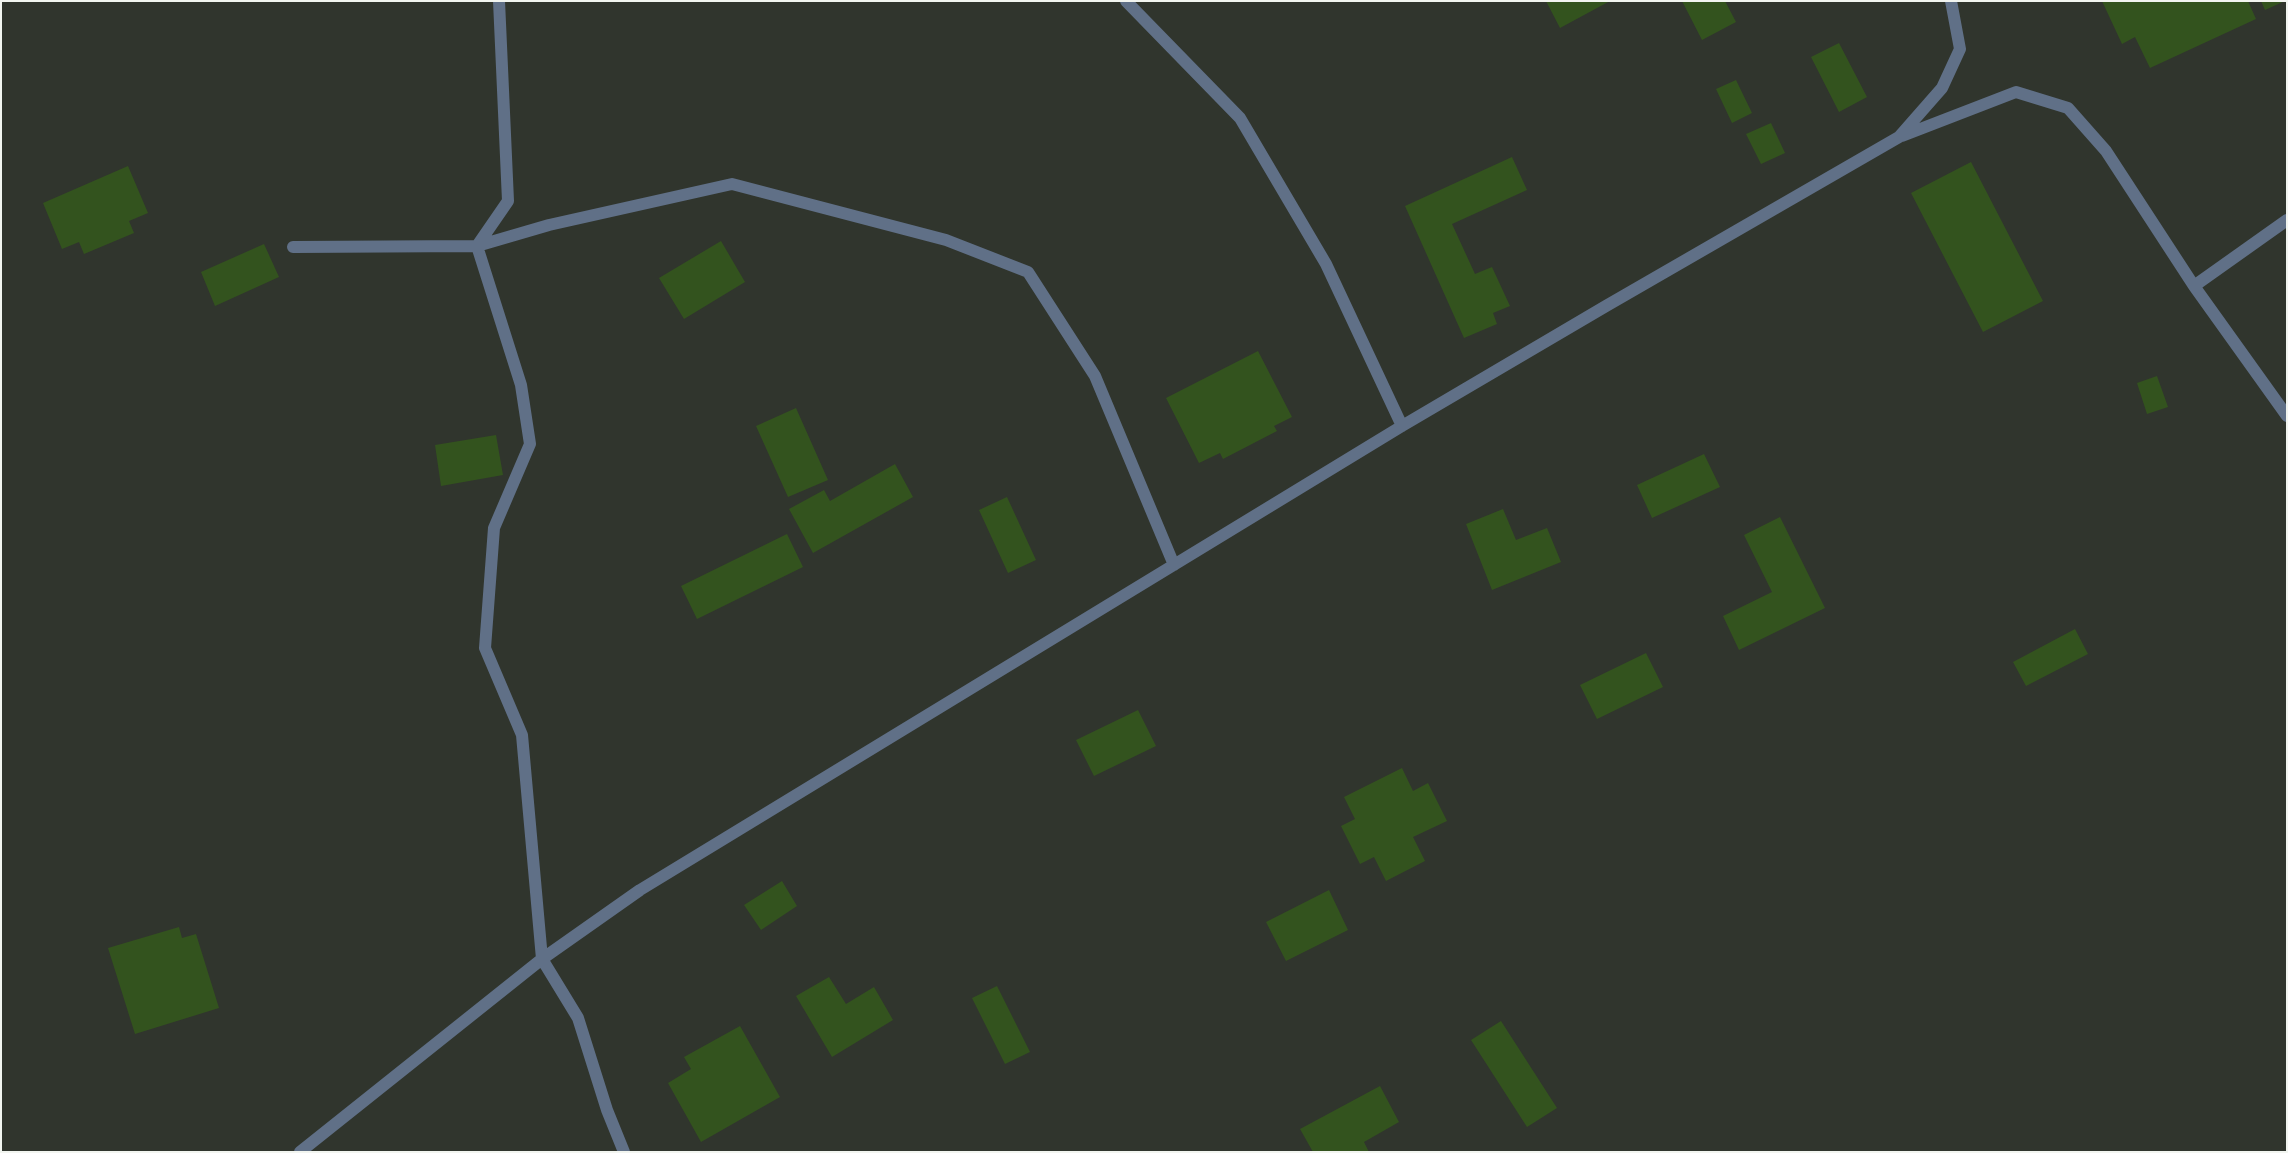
<!DOCTYPE html>
<html>
<head>
<meta charset="utf-8">
<style>
  body { margin:0 }
  #map { position:relative; width:2288px; height:1153px; overflow:hidden; background:#30352d; font-family:"Asap Condensed",sans-serif }
  canvas { display:block }
  .frame { position:absolute; inset:0; border:2px solid #f2f5f0; pointer-events:none }
</style>
</head>
<body>
<div id="map">
<canvas width="2288" height="1153"></canvas>
<div class="frame"></div>
</div>
<script>
const c = document.querySelector('canvas').getContext('2d');
c.lineJoin = 'round';
function fill(path, color) {
  c.fillStyle = color;
  c.fill(path, 'evenodd');
}
function strokePath(path, color, width, dash) {
  c.strokeStyle = color;
  c.lineWidth = width;
  c.lineCap = dash ? 'butt' : 'round';
  c.setLineDash(dash || []);
  c.stroke(path);
}
fill(new Path2D(`
  M1546,1H1610L1560,28Z
  M1682,1H1725L1736,22L1702,40Z
  M2102,1H2248L2256,19L2150,68L2135,37L2122,44Z
  M2261,1H2285L2265,10Z
  M1839,43L1867,97L1839,112L1811,57Z
  M1736,80L1752,113L1732,123L1716,89Z
  M1771,123L1785,153L1761,164L1746,134Z
  M1512,157L1527,190L1452,224L1475,274L1492,267L1510,306L1493,313L1497,324L1464,338L1405,206Z
  M1971,162L2043,301L1983,332L1911,193Z
  M128,166L148,213L129,221L134,233L84,254L79,242L62,249L43,203Z
  M721,241L745,282L684,319L659,278Z
  M264,244L279,277L215,306L201,272Z
  M1258,351L1292,417L1274,426L1277,431L1223,459L1220,453L1199,463L1166,398Z
  M2157,376L2168,407L2147,414L2137,383Z
  M796,408L828,480L788,497L756,426Z
  M496,435L503,475L441,486L435,445Z
  M1704,454L1720,487L1652,518L1637,485Z
  M895,464L913,497L813,553L789,509L824,490L830,501Z
  M1007,497L1036,560L1008,573L979,510Z
  M1503,509L1516,540L1547,528L1561,562L1492,590L1466,524Z
  M1780,517L1825,608L1739,650L1723,616L1772,592L1744,535Z
  M787,534L803,567L697,619L681,586Z
  M2075,629L2088,654L2026,686L2013,662Z
  M1646,653L1663,687L1597,719L1580,685Z
  M1138,710L1156,746L1094,776L1076,740Z
  M1402,768L1413,791L1428,783L1447,821L1413,837L1425,861L1386,881L1374,857L1360,864L1341,826L1355,819L1344,797Z
  M782,881L797,906L761,930L744,905Z
  M1329,890L1348,930L1286,961L1266,922Z
  M179,927L182,938L196,934L219,1008L135,1034L108,948Z
  M829,977L846,1004L874,987L893,1020L832,1057L796,996Z
  M997,986L1030,1052L1005,1064L972,998Z
  M1501,1021L1557,1108L1527,1127L1471,1040Z
  M740,1026L780,1097L701,1142L668,1083L691,1069L684,1057Z
  M1380,1086L1399,1122L1364,1142L1369,1152H1313L1300,1129Z`), '#33531e');
strokePath(new Path2D(`
  M499,1L508,201L477,246L521,385L530,444L494,528L485,648L522,735L542,959L578,1018L607,1110L624,1152
  M1126,1L1240,118L1326,264L1402,426
  M1902,136L2016,92L2068,108L2106,151L2194,286L2287,416
  M293,247L477,246L549,225L732,184L946,240L1028,272L1095,376L1174,565
  M2194,286L2287,220
  M300,1152L542,959L640,890L1402,426L1606,306L1899,137L1942,88L1960,49L1951,1`), '#607087', 12);
</script>
</body>
</html>
